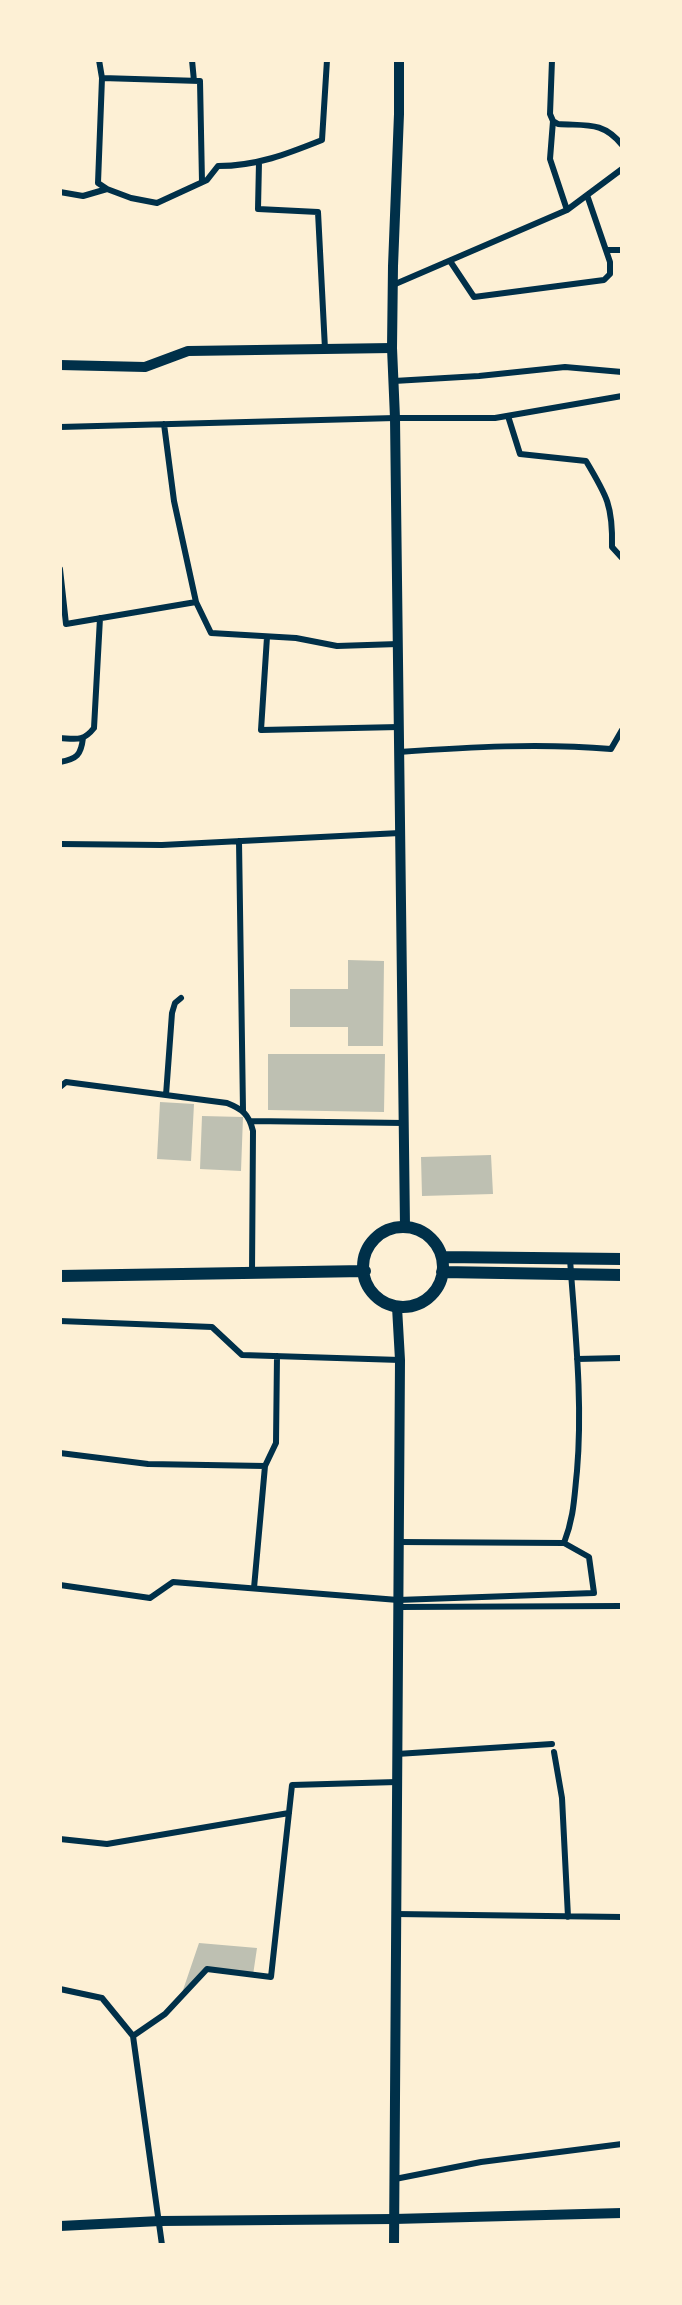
<!DOCTYPE html>
<html>
<head>
<meta charset="utf-8">
<style>
  body { margin:0 }
  #map { position:relative; width:682px; height:2305px; overflow:hidden; background:#fdf0d5; font-family:Inter,sans-serif }
  canvas { display:block }
  .frame { position:absolute; inset:0; border:62px solid #fdf0d5; pointer-events:none }
</style>
</head>
<body>
<div id="map">
<canvas width="682" height="2305"></canvas>
<div class="frame"></div>
</div>
<script>
const c = document.querySelector('canvas').getContext('2d');
c.lineJoin = 'round';
function fill(path, color) {
  c.fillStyle = color;
  c.fill(path, 'evenodd');
}
function strokePath(path, color, width, dash) {
  c.strokeStyle = color;
  c.lineWidth = width;
  c.lineCap = dash ? 'butt' : 'round';
  c.setLineDash(dash || []);
  c.stroke(path);
}
fill(new Path2D(`
  M348,960L384,961L383,1046H348V1027H290V989H348Z
  M268,1054H385L384,1112L268,1110Z
  M160,1102L194,1104L191,1161L157,1159Z
  M202,1116L243,1117L241,1171L200,1169Z
  M491,1155L493,1194L422,1196L421,1157Z
  M199,1943L257,1948L253,1975L207,1969L182,1993Z`), '#bec0b2');
strokePath(new Path2D(`
  M99,60L102,78L98,183L107,189L131,198L157,203L207,180L218,166C257,166 287,154 322,140L327,60
  M192,60L194,81
  M552,60L550,114L553,121L558,124C586,126 603,121 622,145
  M102,78L200,81L202,182
  M553,121L550,159L567,210
  M259,162L258,209L318,212L325,349
  M60,192L83,196L107,189
  M606,250H622
  M450,261L474,297L604,280L610,274V262L587,195
  M393,285L567,210L622,169
  M394,381L479,376L565,367L622,372
  M508,416L520,454L586,461C607,496 613,506 612,547L622,558
  M164,424L174,501L196,602L211,633L296,638L337,646L398,644
  M60,427L395,418H495L622,396
  M60,569L66,624L196,602
  M267,637L261,730L399,727
  M60,738C76,739 83,742 94,728L100,618
  M399,752C470,747 540,743 611,749L622,730
  M60,762C77,759 81,755 83,738
  M239,841L243,1110
  M60,844L162,845L400,833
  M60,1087L66,1082L227,1103C242,1109 249,1114 253,1131L252,1273
  M166,1095L172,1013L175,1003L181,998
  M251,1121L404,1123
  M60,1321L212,1327L242,1355L400,1360
  M577,1359L622,1358
  M60,1453L148,1464L265,1466
  M399,1542L564,1543C574,1517 574,1499 577,1471C583,1401 575,1330 570,1259
  M60,1585L150,1598L173,1582L398,1600L594,1593L589,1557L564,1543
  M254,1588L265,1466L276,1443L277,1356
  M398,1607L622,1606
  M554,1752L562,1798L568,1917
  M397,1754L552,1744
  M60,1839L107,1844L289,1813
  M396,1914L622,1917
  M60,1989L102,1998L133,2036
  M395,2179L481,2162L622,2144
  M162,2245L133,2036L165,2014L207,1969L271,1977L292,1785L397,1782`), '#003049', 6);
strokePath(new Path2D(`
  M60,365L145,367L188,351L392,348
  M60,2226L160,2221L394,2219L622,2213`), '#003049', 10);
strokePath(new Path2D(`
  M399,60V114L393,266L392,348L395,418L405,1227
  M394,2245L400,1360L397,1307`), '#003049', 10);
strokePath(new Path2D(`
  M363 1267a40 40 0 1 1 80 0a40 40 0 1 1-80 0Z
  M442,1257L622,1259
  M442,1272L622,1275
  M60,1276L365,1271`), '#003049', 12);
</script>
</body>
</html>
